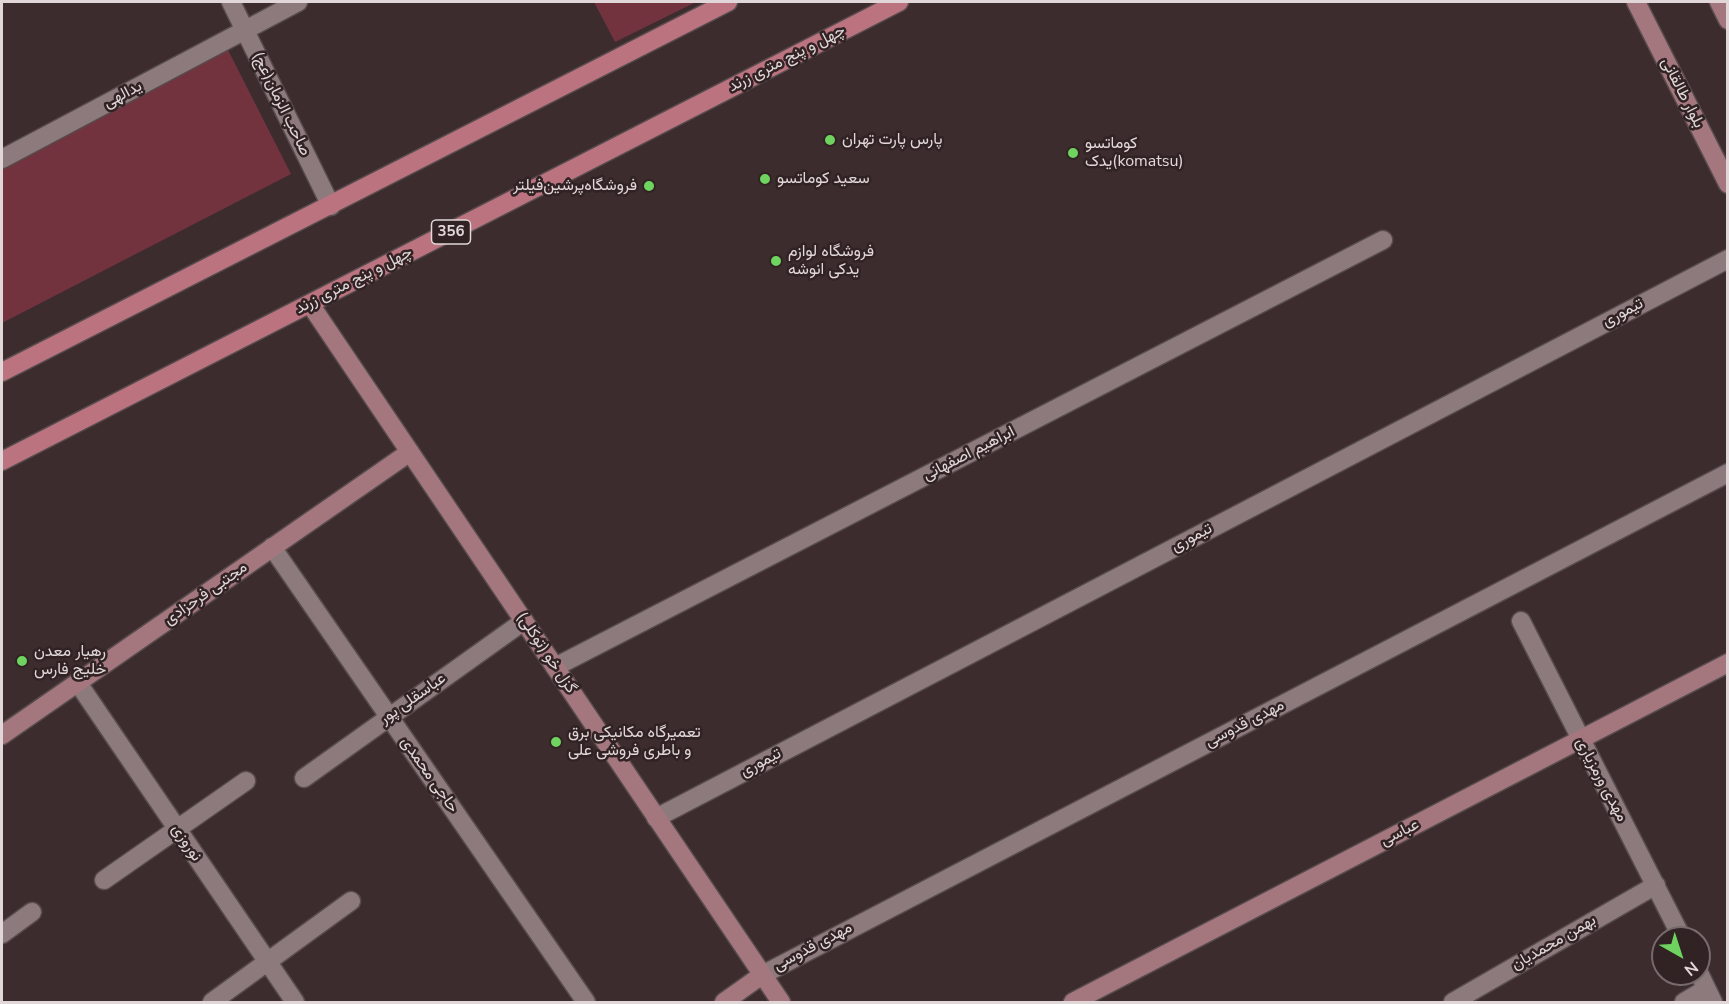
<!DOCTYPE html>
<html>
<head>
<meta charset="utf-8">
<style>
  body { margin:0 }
  #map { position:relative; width:1729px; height:1004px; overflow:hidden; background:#3c2c2e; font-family:"Nunito Sans",sans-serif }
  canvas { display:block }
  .frame { position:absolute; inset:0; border:3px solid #e1d7d8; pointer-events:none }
  .north { position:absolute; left:1651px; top:926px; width:60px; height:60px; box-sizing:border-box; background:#312224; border:2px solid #776a6c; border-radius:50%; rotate:141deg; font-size:16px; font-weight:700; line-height:24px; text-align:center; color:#e1d7d8 }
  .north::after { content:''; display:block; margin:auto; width:21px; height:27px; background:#6fd35f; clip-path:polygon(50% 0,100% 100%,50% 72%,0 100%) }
</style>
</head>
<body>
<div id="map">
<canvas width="1729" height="1004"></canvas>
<div class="frame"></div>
<div class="north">N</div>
</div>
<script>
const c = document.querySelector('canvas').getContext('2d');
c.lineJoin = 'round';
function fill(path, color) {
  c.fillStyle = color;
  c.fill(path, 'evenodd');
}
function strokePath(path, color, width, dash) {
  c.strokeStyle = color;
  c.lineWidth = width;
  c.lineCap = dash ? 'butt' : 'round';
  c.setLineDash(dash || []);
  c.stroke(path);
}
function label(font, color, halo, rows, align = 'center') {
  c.font = font + ' "Nunito Sans",Vazirmatn,sans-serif';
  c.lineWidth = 5;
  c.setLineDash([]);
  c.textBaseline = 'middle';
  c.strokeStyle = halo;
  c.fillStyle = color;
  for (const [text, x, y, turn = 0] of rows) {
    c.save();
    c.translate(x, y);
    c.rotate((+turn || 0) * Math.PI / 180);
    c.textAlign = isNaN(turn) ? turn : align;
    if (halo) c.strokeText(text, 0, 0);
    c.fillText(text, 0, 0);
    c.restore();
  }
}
fill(new Path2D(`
  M594,2H696L615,42Z
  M228,50L291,174L2,323V167Z`), '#72333f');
const street = new Path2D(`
  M231,2L331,206
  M2,159L298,2
  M272,547L586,1002
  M1521,621L1682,938
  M555,667L1383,240
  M78,683L295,1002
  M304,778L524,621
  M656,818L1728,259
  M104,880L246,781
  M2,934L32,912
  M1699,973L1713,1002
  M762,975L1728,473
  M212,1002L351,901
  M1453,1002L1656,885
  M1684,1002L1706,989`);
const secondary = new Path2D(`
  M1636,2L1728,184
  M1719,2L1728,20
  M310,304L781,1002
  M2,735L410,452
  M724,1002L762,975
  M1073,1002L1728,663`);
const primary = new Path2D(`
  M2,372L728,2
  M2,461L899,2`);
strokePath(street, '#574b4c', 21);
strokePath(secondary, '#574b4c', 21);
strokePath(primary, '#574b4c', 21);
strokePath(street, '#8d7a7c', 18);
strokePath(secondary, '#a4777e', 18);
strokePath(primary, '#bb7380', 18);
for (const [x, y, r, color] of [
  [830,140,6,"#6fd35f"],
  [1073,153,6,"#6fd35f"],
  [765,179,6,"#6fd35f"],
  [649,186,6,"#6fd35f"],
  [776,261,6,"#6fd35f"],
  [22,661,6,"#6fd35f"],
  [556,742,6,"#6fd35f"]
]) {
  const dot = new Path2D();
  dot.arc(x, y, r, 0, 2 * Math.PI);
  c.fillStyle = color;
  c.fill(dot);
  strokePath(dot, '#312224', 2);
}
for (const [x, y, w] of [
  [451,232,39]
]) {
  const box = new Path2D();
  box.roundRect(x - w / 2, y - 12, w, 24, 4.5);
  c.fillStyle = '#312224';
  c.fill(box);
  strokePath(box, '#e1d7d8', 1.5);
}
label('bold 15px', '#e1d7d8', null, [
  ["356",451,232]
]);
label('16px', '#e1d7d8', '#312224', [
  ["چهل و پنج متری زرند",787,59,-27],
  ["بلوار طالقانی",1682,93,63],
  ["یدالهی",123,95,-28],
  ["صاحب الزمان(عج)",281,104,64],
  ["چهل و پنج متری زرند",354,281,-27],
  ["تیموری",1623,313,-28],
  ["ابراهیم اصفهانی",969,454,-27],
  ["تیموری",1192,538,-28],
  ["مجتبی فرحزادی",206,594,-35],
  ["گزل خو (توکلی)",546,653,56],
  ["عباسقلی پور",413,699,-35],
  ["مهدی قدوسی",1245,724,-27],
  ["تیموری",761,763,-28],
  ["حاجی محمدی",429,775,55],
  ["مهدی ورمزیاری",1601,780,62],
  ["عباسی",1400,833,-27],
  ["نوروزی",186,843,56],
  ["بهمن محمدیان",1554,943,-30],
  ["مهدی قدوسی",813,947,-28]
]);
label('16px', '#e1d7d8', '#312224', [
  ["پارس پارت تهران",842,140],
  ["کوماتسو",1085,144],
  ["یدک(komatsu)",1085,162],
  ["سعید کوماتسو",777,179],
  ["فروشگاه‌پرشین‌فیلتر",637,186,"right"],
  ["فروشگاه لوازم",788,252],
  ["یدکی انوشه",788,270],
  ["رهیار معدن",34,652],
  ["خلیج فارس",34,670],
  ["تعمیرگاه مکانیکی برق",568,733],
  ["و باطری فروشی علی",568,751]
], 'left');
</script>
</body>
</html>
